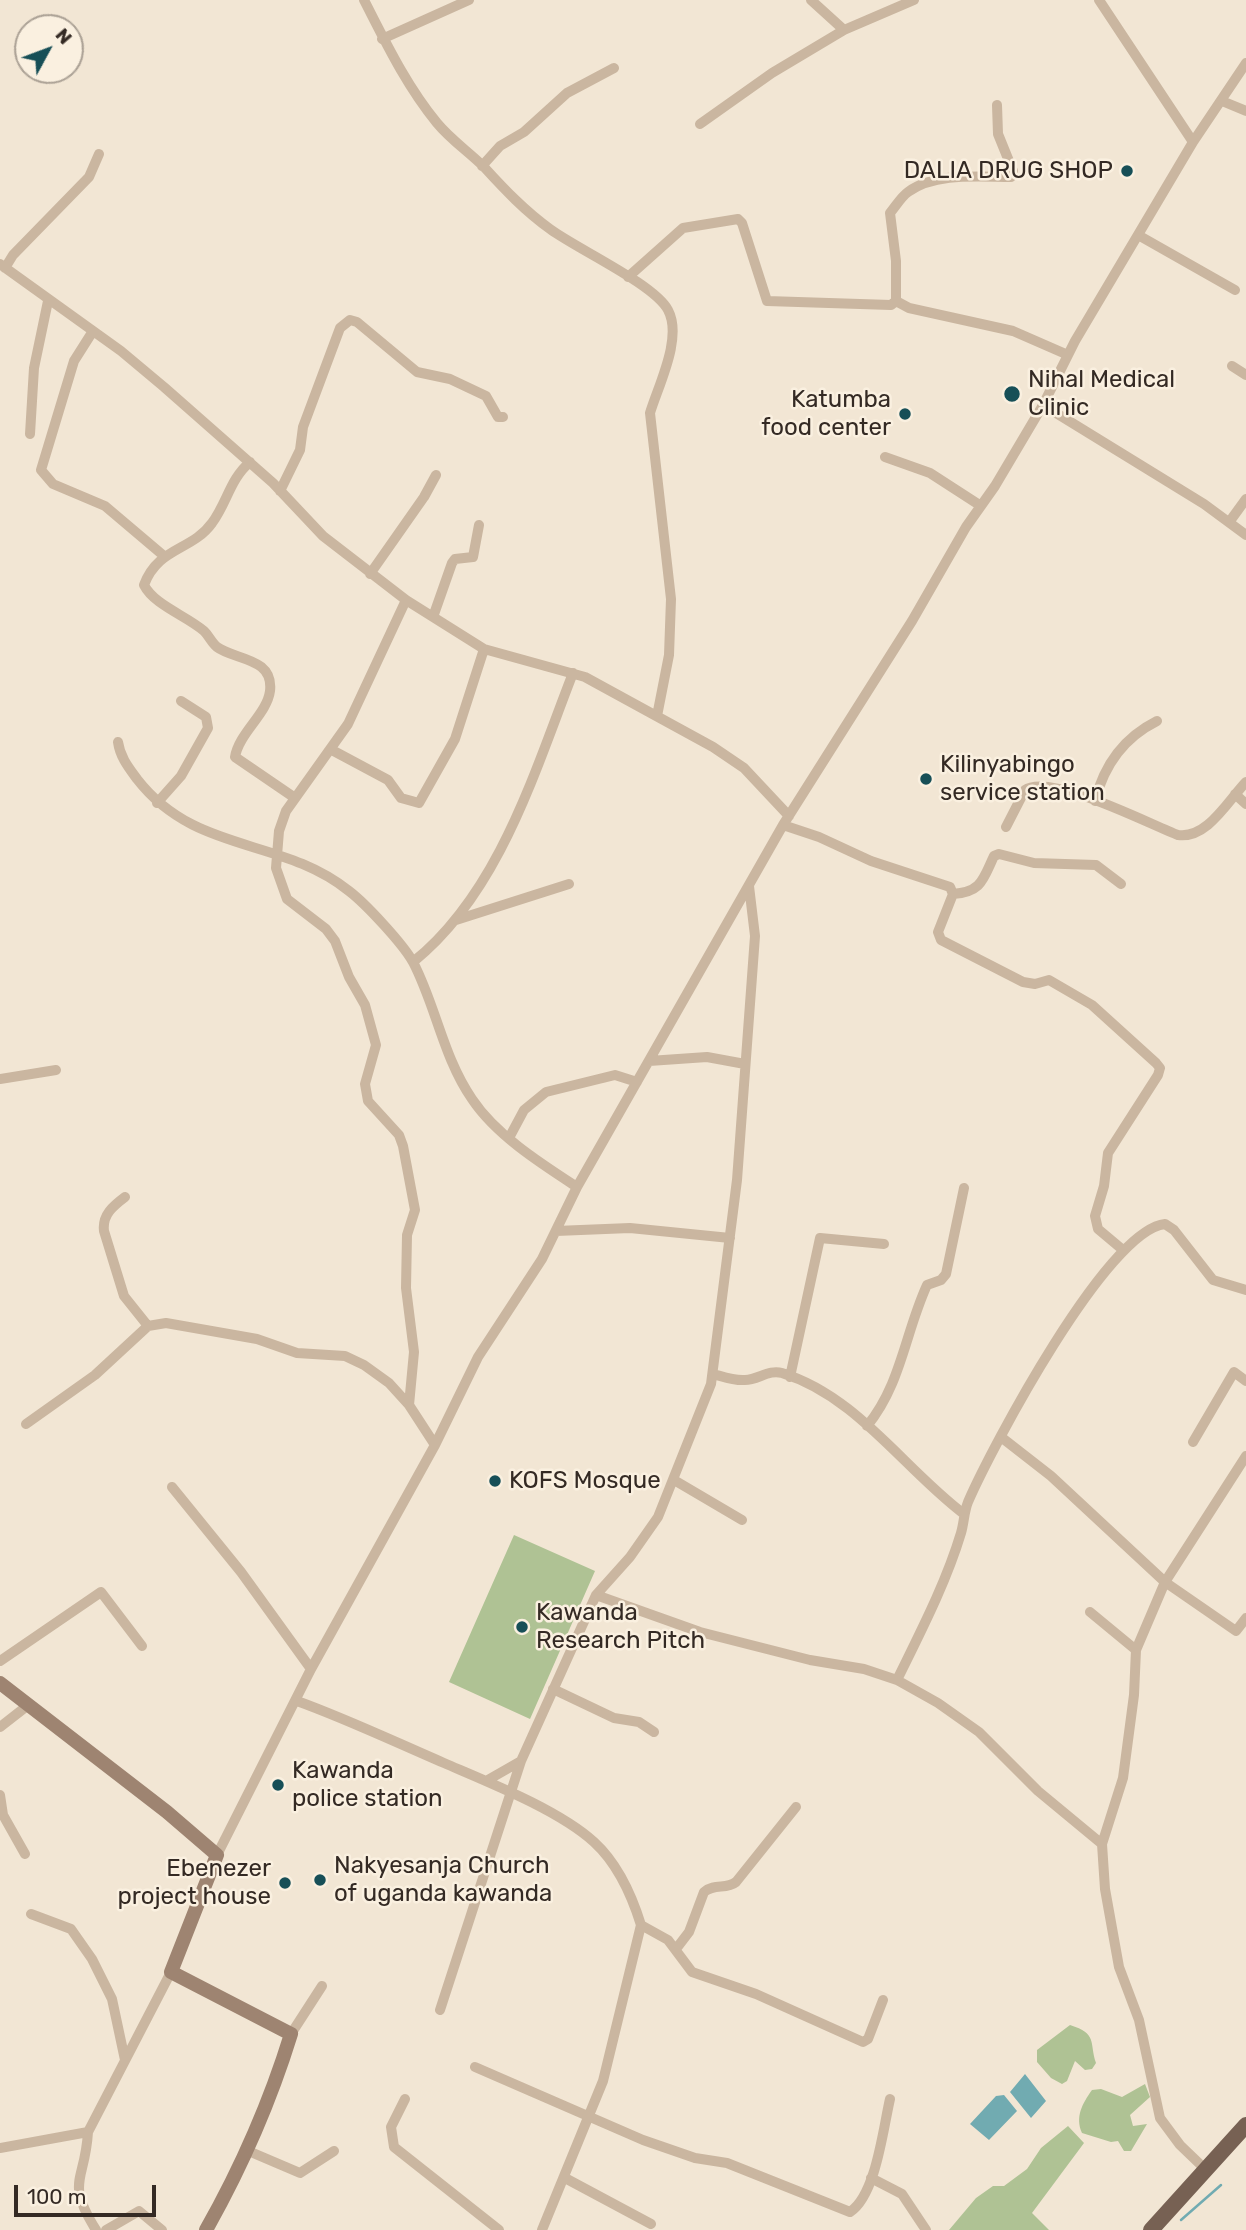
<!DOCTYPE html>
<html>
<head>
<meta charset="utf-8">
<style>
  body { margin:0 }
  #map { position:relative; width:1246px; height:2230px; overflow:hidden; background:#f2e6d4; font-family:Rubik,sans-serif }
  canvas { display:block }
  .north { position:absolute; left:14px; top:14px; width:70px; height:70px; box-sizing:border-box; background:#faf0e0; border:2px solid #aba195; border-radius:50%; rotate:49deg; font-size:19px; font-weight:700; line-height:28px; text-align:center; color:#342a24 }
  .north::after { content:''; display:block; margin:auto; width:24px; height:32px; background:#174f57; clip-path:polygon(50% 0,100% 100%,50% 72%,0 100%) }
  .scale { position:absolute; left:14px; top:2185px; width:142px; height:32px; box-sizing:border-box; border:4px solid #342a24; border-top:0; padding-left:9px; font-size:21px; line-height:24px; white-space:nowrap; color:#342a24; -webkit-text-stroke:5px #faf0e0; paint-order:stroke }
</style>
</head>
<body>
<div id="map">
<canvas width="1246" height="2230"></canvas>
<div class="north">N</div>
<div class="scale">100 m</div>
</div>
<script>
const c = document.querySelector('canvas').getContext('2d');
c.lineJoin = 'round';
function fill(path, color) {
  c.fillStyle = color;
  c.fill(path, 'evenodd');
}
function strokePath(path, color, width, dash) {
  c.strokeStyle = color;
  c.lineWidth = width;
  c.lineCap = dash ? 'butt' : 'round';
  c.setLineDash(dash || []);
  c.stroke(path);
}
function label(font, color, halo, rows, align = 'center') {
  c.font = font + ' Rubik,sans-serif';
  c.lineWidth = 5;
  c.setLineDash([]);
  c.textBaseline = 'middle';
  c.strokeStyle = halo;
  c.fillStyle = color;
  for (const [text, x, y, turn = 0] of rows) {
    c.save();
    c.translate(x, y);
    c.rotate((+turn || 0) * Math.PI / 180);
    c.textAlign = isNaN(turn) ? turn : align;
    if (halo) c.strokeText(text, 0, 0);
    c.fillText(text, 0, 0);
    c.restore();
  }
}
fill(new Path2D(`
  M514,1535L595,1571L530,1719L449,1682Z
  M1070,2025C1098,2034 1089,2042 1096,2063L1092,2069L1085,2070L1075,2061L1067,2081L1062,2084L1051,2078L1037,2062V2050Z
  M1145,2084L1150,2097L1130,2115L1133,2126L1147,2124L1131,2151H1124L1118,2141L1111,2142L1082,2133C1075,2117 1082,2104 1092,2090L1101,2089L1122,2097Z
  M1068,2126L1084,2143L1032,2213L1049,2230H949L976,2198L993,2186H1004L1027,2169L1041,2148Z`), '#afc294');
fill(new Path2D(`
  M1025,2074L1046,2101L1031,2118L1010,2092Z
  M1004,2095L1017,2111L989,2140L970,2124L996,2096Z`), '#71abb1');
strokePath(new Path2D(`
  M1181,2220L1221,2185`), '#71abb1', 2.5);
strokePath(new Path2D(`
  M364,0C386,43 406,85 437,123C451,140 469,152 484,167C505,190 525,211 550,229C577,249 654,284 668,310C683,338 658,386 650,413L671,599L669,655L657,716
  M811,0L844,30L914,0
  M1099,0L1193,142
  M382,39L469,0
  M1222,101L1246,111
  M700,124L772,73L844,30
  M482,166L500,146L524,132L567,93L614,68
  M1138,235L1235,290
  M0,264L121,351L164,387L273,483L323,536L406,600L484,649L585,677L713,747L744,768L789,816
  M5,268L13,255L89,177L99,154
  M628,277L683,228L738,219L742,223L767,301L891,305L896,301L909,308L1013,331L1068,355
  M896,301V261L890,213C896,206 901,197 908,192C935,172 980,177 1011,177L1013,171L998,134L997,105
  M93,331L74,361L41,470L53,484L105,506L164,556
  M1232,366L1246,375
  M1043,405L1204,504L1246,535
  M30,434L34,368L48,301
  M885,457L930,473L981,506
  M250,462C230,479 227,503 212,523C192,551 158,547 144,585C154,605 187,616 204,631C209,636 212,643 217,647C234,660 274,657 270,691C267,714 239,733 235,757L295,798
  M280,491L300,450L303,427L340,328L350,320L357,322L417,372L450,379L486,396L498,417H503
  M1230,521L1246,499
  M370,574L424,497L436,475
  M406,600L348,724L286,811L279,831L276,868L287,899L326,929L335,941L349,977L365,1005L376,1045L365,1084L368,1101L399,1135L403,1146L415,1210L407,1235L406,1288L414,1352L409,1405
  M433,617L452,563L455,559L473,557L479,525
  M118,742C120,757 129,768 137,779C196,855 280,836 349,891C366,904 403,944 413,962C436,1006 443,1057 472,1099C496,1135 540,1163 577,1187
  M330,749L388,780L401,798L419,803L455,739L484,649
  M1235,794L1246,804
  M1095,801C1104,765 1123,738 1157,721
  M157,803L181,776L208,728L206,717L181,701
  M783,825L819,837L871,861L950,887L953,894L938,932L941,940L1023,982L1035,984L1049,980L1092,1005L1156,1063L1160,1068L1158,1075L1108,1153L1104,1186L1095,1216L1098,1229L1123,1250
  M1006,827L1025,790C1049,772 1149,824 1178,835C1207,839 1227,802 1246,782
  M953,894C982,892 983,879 994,856L999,854L1034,863L1096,865L1121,884
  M456,920L569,884
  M413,962C499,893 534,773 573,673
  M649,1061L707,1057L745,1064
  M0,1079L56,1070
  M509,1138L524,1110L546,1092L615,1075L637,1082
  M125,1197C113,1206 102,1215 104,1231L124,1296L148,1326
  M556,1231L630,1228L730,1238
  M713,1374C724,1377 735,1381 745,1380C758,1380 769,1369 782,1373C857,1396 903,1468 964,1514
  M790,1377L820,1238L884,1244
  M26,1424L95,1375L148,1326L166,1323L257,1339L297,1353L345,1356L364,1365L389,1383L409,1405L435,1445
  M867,1426C901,1385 905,1333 927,1285L941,1280L946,1274L964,1188
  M1001,1437L1051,1476L1165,1582L1236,1631L1246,1618
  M1193,1442L1234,1372L1246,1381
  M674,1480L742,1520
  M172,1487L241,1572L311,1669
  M596,1595L700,1632L810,1660L864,1669L897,1680L938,1703L979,1732L1038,1791L1102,1844
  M1090,1612L1136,1650L1134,1695L1123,1778L1102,1844L1105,1889L1119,1967L1139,2020L1160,2118L1180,2145L1205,2169
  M1136,1650L1165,1582L1246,1456
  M0,1661L101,1592L142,1646
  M897,1680C920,1633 946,1583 961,1533C964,1523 964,1512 968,1502C992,1447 1107,1230 1165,1224L1174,1230L1213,1280L1246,1290
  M553,1689L614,1718L639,1722L654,1732
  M297,1701C347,1719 395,1742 444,1763C488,1782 559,1810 594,1842C617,1863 632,1896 641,1925L603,2081L542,2230
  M0,1727L27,1706
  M486,1781L521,1761
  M0,1795L3,1815L25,1854
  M217,1855L311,1669L435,1445L478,1357L542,1259L577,1187L783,825L912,621L966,527L995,486L1043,405L1075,341L1193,142L1246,63
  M31,1914L71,1929L92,1959L112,1999L125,2060
  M641,1925L668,1940L692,1972L756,1994L863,2042L868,2039L883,2000
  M676,1949L689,1932L704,1892C715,1883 726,1890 736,1882L796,1807
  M440,2010L521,1761L596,1595L630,1557L658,1517L711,1384L737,1180L755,936L749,886
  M291,2034L322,1986
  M475,2067L643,2140L695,2158L727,2163L850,2212C876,2195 883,2129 890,2099
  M405,2099L391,2127L394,2147L499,2230
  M88,2132C85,2183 65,2180 96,2230
  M0,2148L88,2132L171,1972
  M246,2150L300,2173L334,2151
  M565,2178L651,2224
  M871,2178L902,2194L926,2230
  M106,2230L139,2211L162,2230`), '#cab6a0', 10);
strokePath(new Path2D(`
  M0,1683L167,1812L217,1855L171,1972L291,2034C270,2102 241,2168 206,2230`), '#9e8471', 14);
strokePath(new Path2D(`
  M1151,2230L1246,2125`), '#776153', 16);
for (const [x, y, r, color] of [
  [1127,171,7,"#174f57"],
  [1012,394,9,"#174f57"],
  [905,414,7,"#174f57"],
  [926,779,7,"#174f57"],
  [495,1481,7,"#174f57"],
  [522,1627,7,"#174f57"],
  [278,1785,7,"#174f57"],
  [320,1880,7,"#174f57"],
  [285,1883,7,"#174f57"]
]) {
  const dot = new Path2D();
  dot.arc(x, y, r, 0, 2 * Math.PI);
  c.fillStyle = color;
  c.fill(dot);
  strokePath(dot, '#faf0e0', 2.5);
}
label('24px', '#342a24', '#faf0e0', [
  ["DALIA DRUG SHOP",1113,171,"right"],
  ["Nihal Medical",1028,380],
  ["Clinic",1028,408],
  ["Katumba",891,400,"right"],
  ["food center",891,428,"right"],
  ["Kilinyabingo",940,765],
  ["service station",940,793],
  ["KOFS Mosque",509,1481],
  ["Kawanda",536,1613],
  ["Research Pitch",536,1641],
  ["Kawanda",292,1771],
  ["police station",292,1799],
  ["Nakyesanja Church",334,1866],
  ["of uganda kawanda",334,1894],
  ["Ebenezer",271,1869,"right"],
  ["project house",271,1897,"right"]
], 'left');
</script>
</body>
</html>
